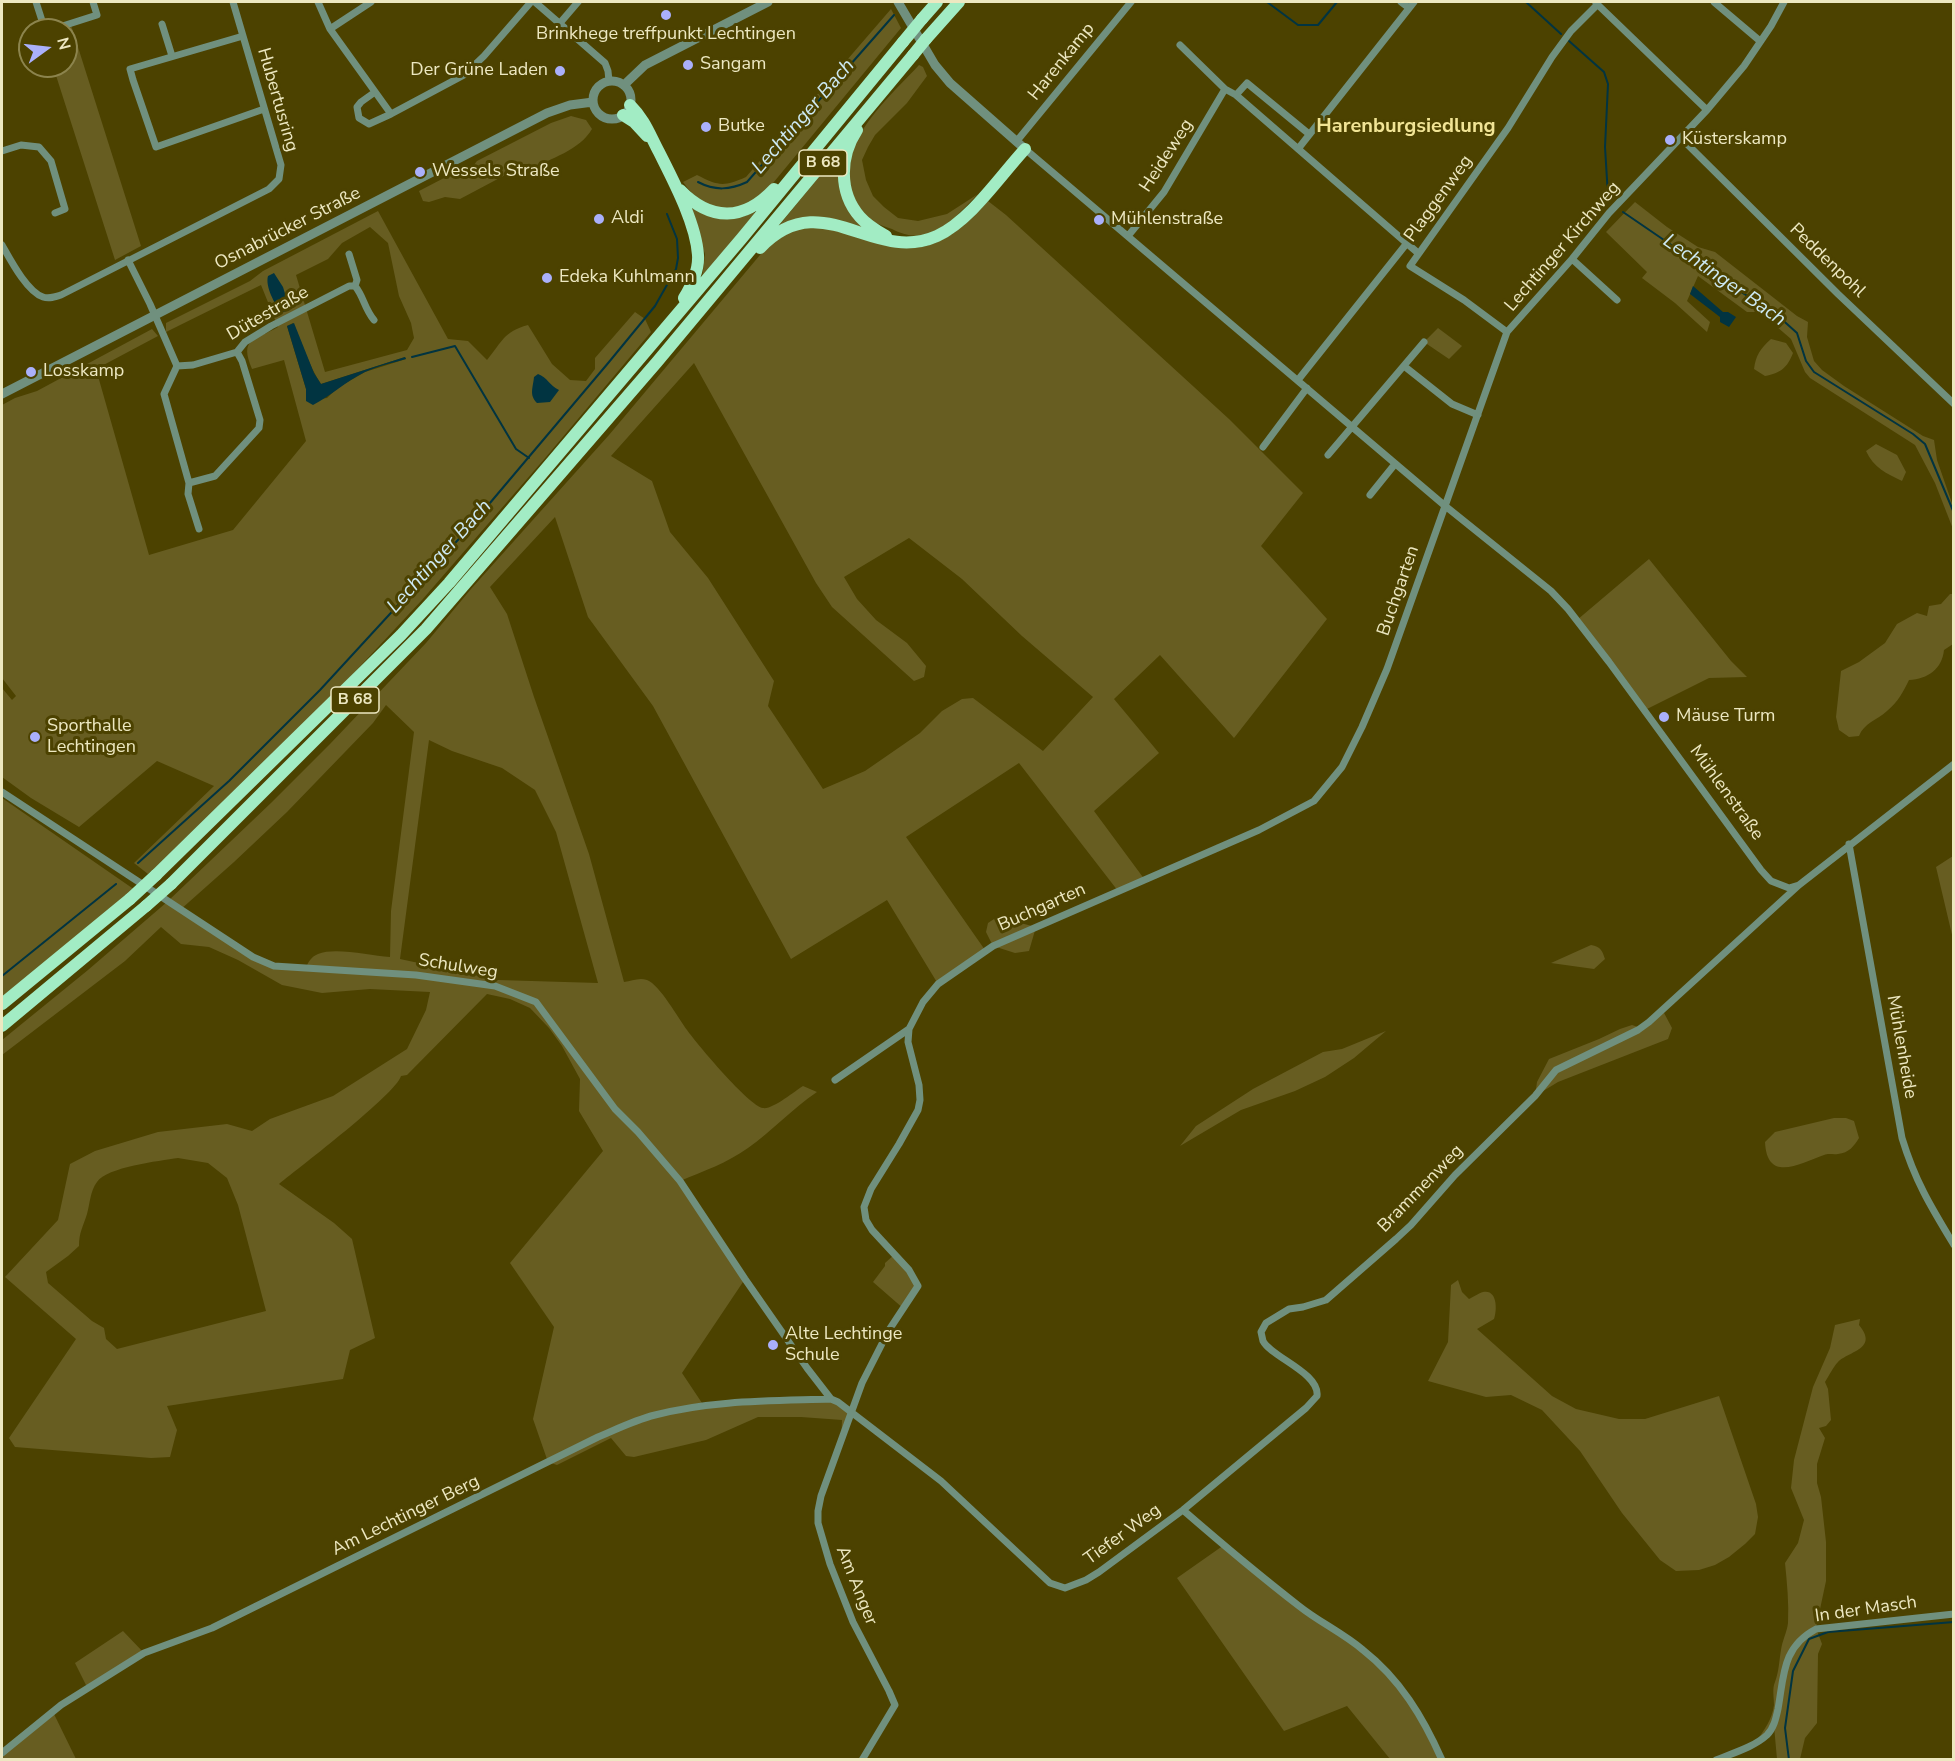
<!DOCTYPE html>
<html>
<head>
<meta charset="utf-8">
<style>
  body { margin:0 }
  #map { position:relative; width:1955px; height:1761px; overflow:hidden; background:#4c4200; font-family:"Nunito Sans",sans-serif }
  canvas { display:block }
  .frame { position:absolute; inset:0; border:3px solid #ede8c1; pointer-events:none }
  .north { position:absolute; left:18px; top:18px; width:60px; height:60px; box-sizing:border-box; background:#4c4200; border:2px solid #8c844d; border-radius:50%; rotate:75deg; font-size:16px; font-weight:700; line-height:24px; text-align:center; color:#ede8c1 }
  .north::after { content:''; display:block; margin:auto; width:21px; height:27px; background:#aab0fb; clip-path:polygon(50% 0,100% 100%,50% 72%,0 100%) }
</style>
</head>
<body>
<div id="map">
<canvas width="1955" height="1761"></canvas>
<div class="frame"></div>
<div class="north">N</div>
</div>
<script>
const c = document.querySelector('canvas').getContext('2d');
c.lineJoin = 'round';
function fill(path, color) {
  c.fillStyle = color;
  c.fill(path, 'evenodd');
}
function strokePath(path, color, width, dash) {
  c.strokeStyle = color;
  c.lineWidth = width;
  c.lineCap = dash ? 'butt' : 'round';
  c.setLineDash(dash || []);
  c.stroke(path);
}
function label(font, color, halo, rows, align = 'center') {
  c.font = font + ' "Nunito Sans",sans-serif';
  c.lineWidth = 6;
  c.setLineDash([]);
  c.textBaseline = 'middle';
  c.strokeStyle = halo;
  c.fillStyle = color;
  for (const [text, x, y, turn = 0] of rows) {
    c.save();
    c.translate(x, y);
    c.rotate((+turn || 0) * Math.PI / 180);
    c.textAlign = isNaN(turn) ? turn : align;
    if (halo) c.strokeText(text, 0, 0);
    c.fillText(text, 0, 0);
    c.restore();
  }
}
fill(new Path2D(`
  M891,9L901,28L764,194C735,217 704,212 683,182L697,175C719,186 723,187 746,177Z
  M71,25L141,246L115,260L53,66H66V30H55Z
  M919,65L923,67L927,76L907,103L875,135L868,147L862,160L866,180L873,196L884,207L898,218L918,221L947,214L978,194C962,210 946,230 923,235C911,237 902,234 892,229C886,227 880,225 874,222C852,209 844,176 852,152C864,118 895,91 919,65Z
  M571,116L586,120L592,129C580,150 550,159 530,169L526,164L460,199L445,197L429,202L423,201L419,191L444,178L473,166L477,161L551,123Z
  M842,149L839,167L865,229C831,219 810,210 777,228Z
  M988,201L1006,215L1229,419L1303,493L1261,546L1327,619L1234,738L1160,655L1114,699L1159,753L1094,811L1145,880L1118,891L1019,763L906,837L985,950L938,984L887,900L791,959L653,706L588,617L555,517L490,587L507,614L534,697L589,854L624,982C632,981 639,977 647,980C660,985 678,1018 687,1030C697,1044 749,1106 763,1108C772,1110 795,1091 803,1086L817,1092C792,1109 772,1131 748,1148C727,1163 704,1171 680,1181L745,1279L682,1373L704,1406L831,1399L851,1414L841,1445L842,1420L801,1417H758L706,1440L634,1457L626,1456L611,1438L557,1465L548,1462L533,1419L554,1327L510,1263L603,1151L579,1111L580,1079L562,1046L549,1028L530,1008L510,999L487,994L407,1075L401,1076C396,1094 300,1167 279,1184L334,1223L352,1239L375,1338L350,1350L343,1379L167,1406L177,1430L170,1457L151,1458L15,1447L9,1438L76,1339L5,1277L58,1220L70,1164L95,1151L158,1132L227,1124L252,1131L270,1119L333,1096L407,1049L426,1010L430,992L370,989L322,993L282,985L238,960L209,947L181,944L161,927L125,961L2,1055V1040L88,970L167,902L272,802L330,744L426,643L471,589L609,435L765,249C779,239 795,225 814,226C833,227 853,235 872,241C926,260 952,239 988,201ZM694,363L816,583L832,607L914,681L924,677L926,666L907,643L876,620L857,599L844,577L909,538L962,579L1022,636L1093,697L1043,751L973,698L962,699L942,711L920,733L865,771L823,789L768,706L774,681L708,578L670,532L652,481L611,456ZM386,705L414,732L391,911L390,957C370,956 336,947 318,954C311,957 308,962 306,968L274,966L180,910L234,862L287,812L373,723ZM429,740L452,751L502,768L535,790L556,832L598,983L498,980L400,959ZM178,1158L208,1163L227,1178L238,1205L266,1311L117,1349L106,1339L104,1328L92,1321L48,1283L46,1272L68,1256L79,1246C79,1232 83,1227 87,1214C90,1204 90,1191 97,1182C107,1167 159,1161 178,1158Z
  M1635,202L1667,227L1698,247L1715,252L1797,316L1808,322L1807,337L1814,361L1822,370L1844,386L1923,436L1934,440L1937,460L1953,506V529L1935,483L1915,445L1810,378L1805,372L1791,339L1776,326L1766,312H1747L1698,276L1687,301L1710,322L1707,332L1675,303L1642,278L1647,272L1606,232Z
  M689,206C711,221 732,222 756,212L702,279L705,254Z
  M378,211L448,339L468,341L487,360C503,341 503,332 528,325L552,364L570,380L586,381L595,369V358L635,312L645,319L651,332L546,457L422,600L337,691L192,836L148,874L134,863L214,786L157,761L79,827L31,798L2,777V688L12,700L16,696L2,678V405L15,398L37,391L152,329L158,336L96,369L149,555L233,530L306,441L284,360L252,369C239,338 254,341 278,327L261,285L166,332V323L250,281L263,271ZM370,227L388,243L399,296L411,323L414,338L407,350L325,372L296,275L328,259L342,243ZM293,323C302,343 309,366 321,384L405,357L406,359L365,372L337,388L327,398L306,401V389L287,326Z
  M1438,328L1462,346L1449,359L1424,342Z
  M1771,339L1786,343L1793,353C1787,368 1781,373 1765,376L1754,369C1756,355 1760,349 1771,339Z
  M1876,444L1897,455L1906,472L1902,481C1887,474 1873,467 1866,451Z
  M1649,559L1731,661L1747,677L1709,678L1645,710L1577,620Z
  M1950,594H1953V644L1944,650C1942,669 1928,679 1909,680C1903,692 1898,702 1887,711C1877,720 1864,723 1859,736L1849,737L1839,730L1836,717L1841,671L1859,662L1885,643L1897,624L1917,613L1927,616L1929,606L1941,604Z
  M2,798L135,890L2,999Z
  M1953,856V939L1936,867Z
  M997,917L1036,927L1029,951L1015,953L993,946L986,932L988,923Z
  M1591,945C1601,947 1602,950 1605,959L1594,969L1551,963Z
  M1663,1011L1672,1028L1668,1039L1558,1082L1535,1096L1537,1082L1549,1059L1599,1039L1620,1029L1632,1025L1641,1028Z
  M1386,1031L1354,1058L1325,1077L1295,1091L1241,1110L1180,1146L1196,1126L1253,1089L1323,1052L1342,1049Z
  M1834,1118H1846L1854,1121L1859,1138C1854,1146 1849,1153 1838,1154C1833,1155 1829,1153 1824,1155C1801,1163 1767,1184 1765,1142L1775,1132Z
  M895,1254L918,1286L904,1309L873,1282L885,1266V1263Z
  M1458,1280L1462,1292L1469,1299C1473,1297 1479,1293 1483,1292C1498,1289 1497,1311 1494,1319L1477,1329L1552,1396L1576,1409L1619,1419H1645L1719,1396L1756,1504L1758,1517L1755,1534L1745,1544L1729,1557L1715,1565L1699,1570L1676,1571L1660,1560L1622,1513L1580,1451L1542,1410L1511,1395L1486,1397L1428,1381L1448,1342L1451,1285Z
  M1860,1319L1859,1325C1879,1349 1849,1351 1838,1362C1833,1367 1829,1376 1825,1382L1828,1389L1831,1420L1826,1426L1819,1428L1825,1438L1817,1464V1483L1821,1497L1826,1542V1581L1816,1628L1822,1644L1818,1654L1817,1723L1805,1738L1800,1759H1777L1774,1726L1756,1742C1764,1730 1772,1720 1774,1705C1774,1698 1772,1688 1775,1682C1779,1671 1779,1662 1781,1650C1782,1641 1787,1632 1788,1623C1789,1603 1787,1583 1785,1563L1798,1543L1804,1520L1791,1488L1794,1460L1813,1387L1830,1348L1835,1325Z
  M1224,1545L1269,1583L1361,1648L1415,1706L1442,1759H1390L1347,1706L1284,1731L1177,1578Z
  M123,1631L144,1653L87,1687L75,1663Z
  M53,1712L76,1759H2V1753Z`), '#675d21');
fill(new Path2D(`
  M274,273L283,287L290,310L280,313C275,303 265,287 268,276Z
  M1693,286L1723,312H1728L1736,317L1729,327L1720,322V317L1690,294Z
  M294,323L314,373L321,384L405,357L406,359C392,363 378,366 365,372C346,381 331,396 313,405L306,401V389L287,326Z
  M538,374C547,377 550,386 559,390L550,402L537,403C529,395 533,388 534,377Z`), '#013441');
strokePath(new Path2D(`
  M1267,2L1298,25H1318L1337,2
  M1526,2L1561,34
  M1569,41L1604,72L1608,84L1605,147L1608,196L1611,201
  M698,182C715,191 730,190 747,182L894,15
  M1623,212L1721,279L1777,315L1797,333L1806,361L1814,372L1913,434L1925,444L1954,513
  M412,357L455,346L516,449L529,458
  M138,863L229,781L320,690L468,529L609,362L655,306L676,269L678,258L677,239L667,214
  M2,976L116,884
  M1789,1760L1785,1728L1793,1671L1809,1639L1828,1632L1954,1622`), '#013441', 2);
strokePath(new Path2D(`
  M36,2L45,30
  M318,2L330,29L391,114
  M535,2L605,63L608,71L609,81
  M1401,2L1409,8
  M1714,2L1760,41
  M1596,3L1707,110
  M560,23L578,2
  M162,24L172,56
  M330,29L371,2
  M50,30L97,15L93,2
  M243,36L130,69L133,80L156,147L264,109
  M1180,45L1225,89L1236,95L1418,253
  M375,92L361,102L357,107L359,118L369,124L391,114L464,75L484,56L531,2
  M1236,95L1247,83L1309,134
  M1681,138L1838,294L1954,404
  M1016,142L1131,2
  M1025,149L1444,505L1551,591L1568,609L1609,662L1761,870L1771,881L1789,888L1799,885L1954,764
  M1298,149L1414,2
  M2,151L21,145L39,147L51,161L65,209L55,213
  M1128,236L1164,192L1225,89
  M2,245C10,259 27,292 43,297C49,299 55,297 61,295L269,189L279,179L281,165L233,2
  M349,254L357,280L355,286
  M1572,259L1617,300
  M128,260L150,304L177,366L193,365L237,352L245,342L271,326L349,286H355C364,297 364,308 374,320
  M1410,266L1508,128L1552,57L1571,31L1597,5
  M1410,266L1464,300L1507,332
  M177,366L164,394L189,483L215,476L259,428L260,420L242,361L237,352
  M1404,366L1452,404L1478,415
  M1298,380L1407,243
  M1263,447L1307,388
  M1328,455L1424,342
  M189,483L188,494L199,529
  M1370,495L1395,464
  M2,792L253,957L274,966L416,975L495,986L536,1002L615,1109L638,1132L680,1181L745,1279L807,1368L831,1399
  M1849,844L1902,1138C1915,1181 1931,1207 1954,1245
  M835,1080L909,1029
  M1183,1510C1221,1543 1259,1575 1299,1606C1319,1622 1343,1633 1363,1650C1400,1679 1423,1717 1442,1760
  M2,1753L61,1705L144,1653L212,1628L598,1437C617,1429 635,1420 655,1415C712,1400 772,1401 831,1399L838,1402L941,1481L1050,1583L1065,1588L1086,1580L1099,1572L1183,1510L1306,1408L1317,1396C1320,1373 1271,1357 1263,1341C1263,1341 1261,1332 1261,1332L1266,1323L1289,1309L1303,1307L1326,1300L1396,1239L1411,1225L1455,1175L1535,1096L1556,1070L1638,1030L1649,1022L1799,885
  M862,1760L895,1705L889,1691L853,1622L830,1564L818,1523V1511L821,1496L862,1383L889,1330L918,1286L909,1270L872,1230L866,1220L864,1207L871,1189L899,1144L918,1110L920,1100L919,1085L908,1042L909,1029L923,1002L938,984L993,946L1259,830L1314,801L1342,767L1362,727L1387,669L1507,332L1572,259L1609,213L1707,110L1744,66L1771,26L1784,2
  M1716,1760C1733,1753 1754,1747 1767,1735C1774,1728 1776,1718 1778,1709C1784,1676 1782,1647 1816,1629L1954,1614`), '#70907e', 7);
strokePath(new Path2D(`
  M898,2L935,65L950,83L1025,149
  M593 100a19 19 0 1 1 38 0a19 19 0 1 1-38 0Z
  M624,85L645,65L768,2
  M2,394L547,113L570,105L593,102`), '#70907e', 9);
strokePath(new Path2D(`
  M922,19L937,2
  M926,39L959,2
  M630,105C645,120 649,133 659,152C673,180 696,223 698,255C699,270 692,285 684,298
  M623,115L634,122L647,136
  M857,130C840,156 838,192 860,217C867,225 877,231 886,236
  M680,190C711,222 744,221 774,189
  M760,248C822,183 872,265 937,236C971,220 1000,176 1025,149
  M156,875L401,635L449,583L742,238L903,42
  M171,884L426,629L657,362L913,55
  M2,1004L130,899
  M2,1026L146,906`), '#a2ecc4', 12);
strokePath(new Path2D(`
  M903,42L922,19
  M913,55L926,39
  M130,899L156,875
  M146,906L171,884`), '#a2ecc4', 12);
for (const [x, y, r, color] of [
  [666,15,6,"#aab0fb"],
  [688,65,6,"#aab0fb"],
  [560,71,6,"#aab0fb"],
  [706,127,6,"#aab0fb"],
  [1670,140,6,"#aab0fb"],
  [420,172,6,"#aab0fb"],
  [599,219,6,"#aab0fb"],
  [1099,220,6,"#aab0fb"],
  [547,278,6,"#aab0fb"],
  [31,372,6,"#aab0fb"],
  [1664,717,6,"#aab0fb"],
  [35,737,6,"#aab0fb"],
  [773,1345,6,"#aab0fb"]
]) {
  const dot = new Path2D();
  dot.arc(x, y, r, 0, 2 * Math.PI);
  c.fillStyle = color;
  c.fill(dot);
  strokePath(dot, '#4c4200', 2);
}
for (const [x, y, w] of [
  [823,163,48],
  [355,700,48]
]) {
  const box = new Path2D();
  box.roundRect(x - w / 2, y - 13, w, 26, 4.5);
  c.fillStyle = '#4c4200';
  c.fill(box);
  strokePath(box, '#ede8c1', 1.5);
}
label('bold 16px', '#ede8c1', null, [
  ["B 68",823,163],
  ["B 68",355,700]
]);
label('18px', '#ede8c1', '#4c4200', [
  ["Brinkhege treffpunkt Lechtingen",666,35,"center"],
  ["Sangam",700,65],
  ["Der Grüne Laden",548,71,"right"],
  ["Butke",718,127],
  ["Küsterskamp",1682,140],
  ["Wessels Straße",432,172],
  ["Aldi",611,219],
  ["Mühlenstraße",1111,220],
  ["Edeka Kuhlmann",559,278],
  ["Losskamp",43,372],
  ["Mäuse Turm",1676,717],
  ["Sporthalle",47,727],
  ["Lechtingen",47,748],
  ["Alte Lechtinge",785,1335],
  ["Schule",785,1356]
], 'left');
label('18px', '#ede8c1', '#4c4200', [
  ["Harenkamp",1062,62,-51],
  ["Hubertusring",277,100,74],
  ["Heideweg",1167,156,-57],
  ["Plaggenweg",1439,199,-54],
  ["Osnabrücker Straße",288,229,-27],
  ["Lechtinger Kirchweg",1563,247,-49],
  ["Peddenpohl",1827,261,44],
  ["Dütestraße",268,314,-30],
  ["Buchgarten",1399,591,-71],
  ["Mühlenstraße",1726,793,54],
  ["Buchgarten",1042,908,-24],
  ["Schulweg",458,967,9],
  ["Mühlenheide",1901,1047,80],
  ["Brammenweg",1421,1189,-46],
  ["Am Lechtinger Berg",406,1516,-26],
  ["Tiefer Weg",1123,1535,-36],
  ["Am Anger",856,1586,68],
  ["In der Masch",1866,1610,-8]
]);
label('italic 20px', '#cde9f3', '#4c4200', [
  ["Lechtinger Bach",804,117,-49],
  ["Lechtinger Bach",1724,281,35],
  ["Lechtinger Bach",440,557,-48]
]);
label('bold 20px', '#f1e495', '#4c4200', [
  ["Harenburgsiedlung",1406,127]
]);
</script>
</body>
</html>
